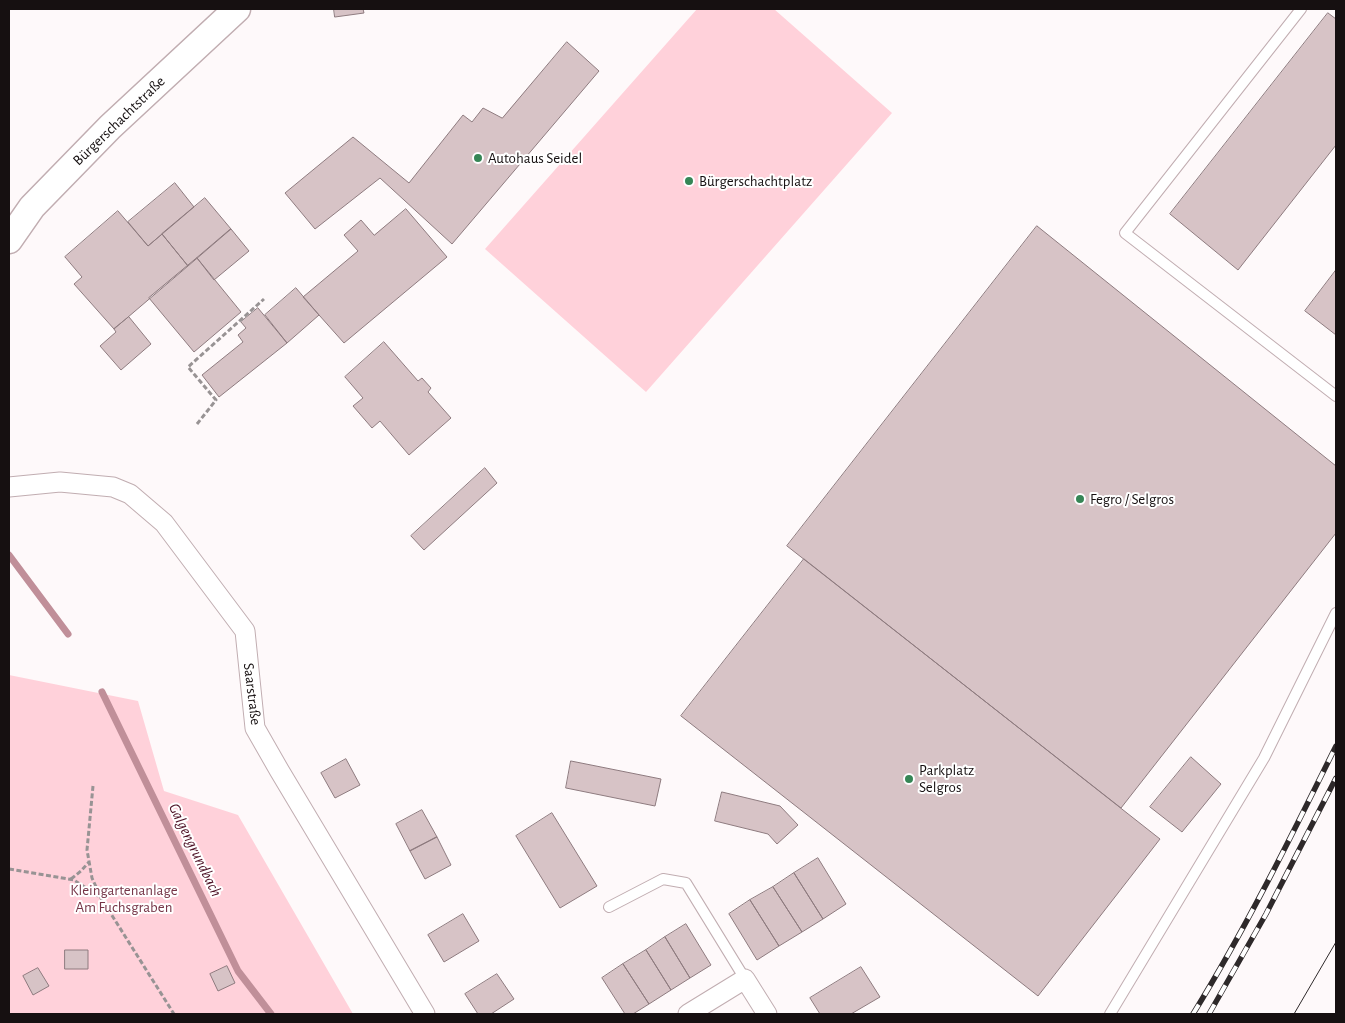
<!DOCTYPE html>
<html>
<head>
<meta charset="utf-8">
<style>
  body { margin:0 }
  #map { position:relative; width:1345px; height:1023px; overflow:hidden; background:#fef9fa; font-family:"Alegreya Sans",sans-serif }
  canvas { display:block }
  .frame { position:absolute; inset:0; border:10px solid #161011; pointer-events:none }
</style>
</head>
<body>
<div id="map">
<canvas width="1345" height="1023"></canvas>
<div class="frame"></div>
</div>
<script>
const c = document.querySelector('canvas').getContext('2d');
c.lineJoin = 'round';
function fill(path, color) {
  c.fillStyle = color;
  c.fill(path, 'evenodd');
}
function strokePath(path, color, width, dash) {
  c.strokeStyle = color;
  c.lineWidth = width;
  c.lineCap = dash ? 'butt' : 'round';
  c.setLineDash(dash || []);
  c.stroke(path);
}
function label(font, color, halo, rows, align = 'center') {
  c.font = font + ' "Alegreya Sans",sans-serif';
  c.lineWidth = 4;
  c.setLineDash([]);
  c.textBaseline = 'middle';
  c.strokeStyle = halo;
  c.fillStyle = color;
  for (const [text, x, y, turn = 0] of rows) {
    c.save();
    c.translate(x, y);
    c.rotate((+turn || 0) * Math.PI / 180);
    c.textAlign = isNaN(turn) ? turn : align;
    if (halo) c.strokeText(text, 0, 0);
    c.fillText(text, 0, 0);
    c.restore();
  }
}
fill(new Path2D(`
  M697,9H774L892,113L646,392L485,249Z
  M9,675L138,701L164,791L238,815L353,1014H9Z`), '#ffd1da');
strokePath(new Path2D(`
  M9,555L68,634
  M102,692L238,971L271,1014`), '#c08f99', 7);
const building = new Path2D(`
  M334,9H363L364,13L335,17Z
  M1328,13L1336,19V145L1238,270L1170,214Z
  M567,42L599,71L452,244L380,178L315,229L285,193L353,137L409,183L463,115L472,122L483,108L502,118Z
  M175,183L194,207L148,246L128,222Z
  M205,198L231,229L188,266L162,234Z
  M406,209L447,257L344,343L303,297L358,251L344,235L361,220L374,235Z
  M118,211L148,246L162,234L188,266L114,329L74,284L82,277L65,257Z
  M1037,226L1336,466V533L1121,808L787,546Z
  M231,229L249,251L214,280L197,258Z
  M197,258L241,312L194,352L149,298Z
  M1336,270V335L1305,311Z
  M296,288L319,315L287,343L265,315Z
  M258,308L287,343L219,397L202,375L243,342L238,335L246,328L241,322Z
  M129,317L151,344L121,370L100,346L116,332L114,329Z
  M384,342L418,381L422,378L431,388L428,392L451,418L409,455L380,421L372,428L353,406L363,398L345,377Z
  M485,468L497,483L424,550L411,536Z
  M804,559L1160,839L1038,996L681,716Z
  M1191,757L1221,784L1182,832L1150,807Z
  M346,759L360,785L335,798L321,773Z
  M571,761L661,779L655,806L566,788Z
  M722,792L780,806L798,825L777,844L768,834L715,821Z
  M422,810L437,837L410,851L396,824Z
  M552,813L597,886L560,908L516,836Z
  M437,837L451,865L425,879L410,851Z
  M818,858L846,904L823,919L794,873Z
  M794,873L823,919L802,932L773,887Z
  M773,887L802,932L779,946L750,900Z
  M750,900L779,946L757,960L729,914Z
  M463,914L479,941L444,962L428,935Z
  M686,924L711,965L690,978L665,937Z
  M665,937L690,978L671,990L646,950Z
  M65,950H88V969H65Z
  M646,950L671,990L649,1004L623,964Z
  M623,964L649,1004L633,1014H625L602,978Z
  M227,966L235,983L218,991L210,974Z
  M861,967L880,997L851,1014H820L810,998Z
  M38,968L49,986L33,995L23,976Z
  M497,974L514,999L491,1014H478L465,994Z`);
fill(building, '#d7c3c6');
strokePath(building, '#8e7b7f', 1);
const lane = new Path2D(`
  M1301,9L1125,233L1336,396
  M609,907L663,879L686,883L745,979
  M1110,1014L1264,758L1336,613`);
const street = new Path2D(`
  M9,487L60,482L113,487L130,494L164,523L245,631L255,728L279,770L425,1014
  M688,1014L745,979L767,1014`);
const secondary = new Path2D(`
  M9,240L32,207L110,127L237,9`);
strokePath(lane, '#c1adb1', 12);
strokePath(street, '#c1adb1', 21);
strokePath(secondary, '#c1adb1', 29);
strokePath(new Path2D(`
  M197,424L216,400L188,367L264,299
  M93,786L87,850L92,878L101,898L174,1014
  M9,869L74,880L101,898
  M71,879L81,871L89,862`), '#989394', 3, [5, 2.5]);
strokePath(lane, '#fff', 10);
strokePath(street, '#fff', 19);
strokePath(secondary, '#fff', 26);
strokePath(new Path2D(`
  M1294,1014L1336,942`), '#2e292a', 1);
const rail = new Path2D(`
  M1193,1014C1246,928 1291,837 1336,746
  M1209,1014L1266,914L1336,778`);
strokePath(rail, '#2e292a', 5.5);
strokePath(rail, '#fff', 4, [11]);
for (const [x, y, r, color] of [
  [478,158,5,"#368656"],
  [689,181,5,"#368656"],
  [1080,499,5,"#368656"],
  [909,779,5,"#368656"]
]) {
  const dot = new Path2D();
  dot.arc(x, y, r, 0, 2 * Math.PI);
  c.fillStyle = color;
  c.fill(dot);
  strokePath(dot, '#fff', 2);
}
label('15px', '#161011', '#fff', [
  ["Bürgerschachtstraße",119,121,-44],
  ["Saarstraße",252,694,83]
]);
label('15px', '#161011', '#fff', [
  ["Autohaus Seidel",488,158],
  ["Bürgerschachtplatz",699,181],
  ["Fegro / Selgros",1090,499],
  ["Parkplatz",919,770],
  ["Selgros",919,787]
], 'left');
label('15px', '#763648', '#fff', [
  ["Kleingartenanlage",124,890],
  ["Am Fuchsgraben",124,907]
]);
label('italic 16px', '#4d1125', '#fff', [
  ["Galgengrundbach",195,850,64]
]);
</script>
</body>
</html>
